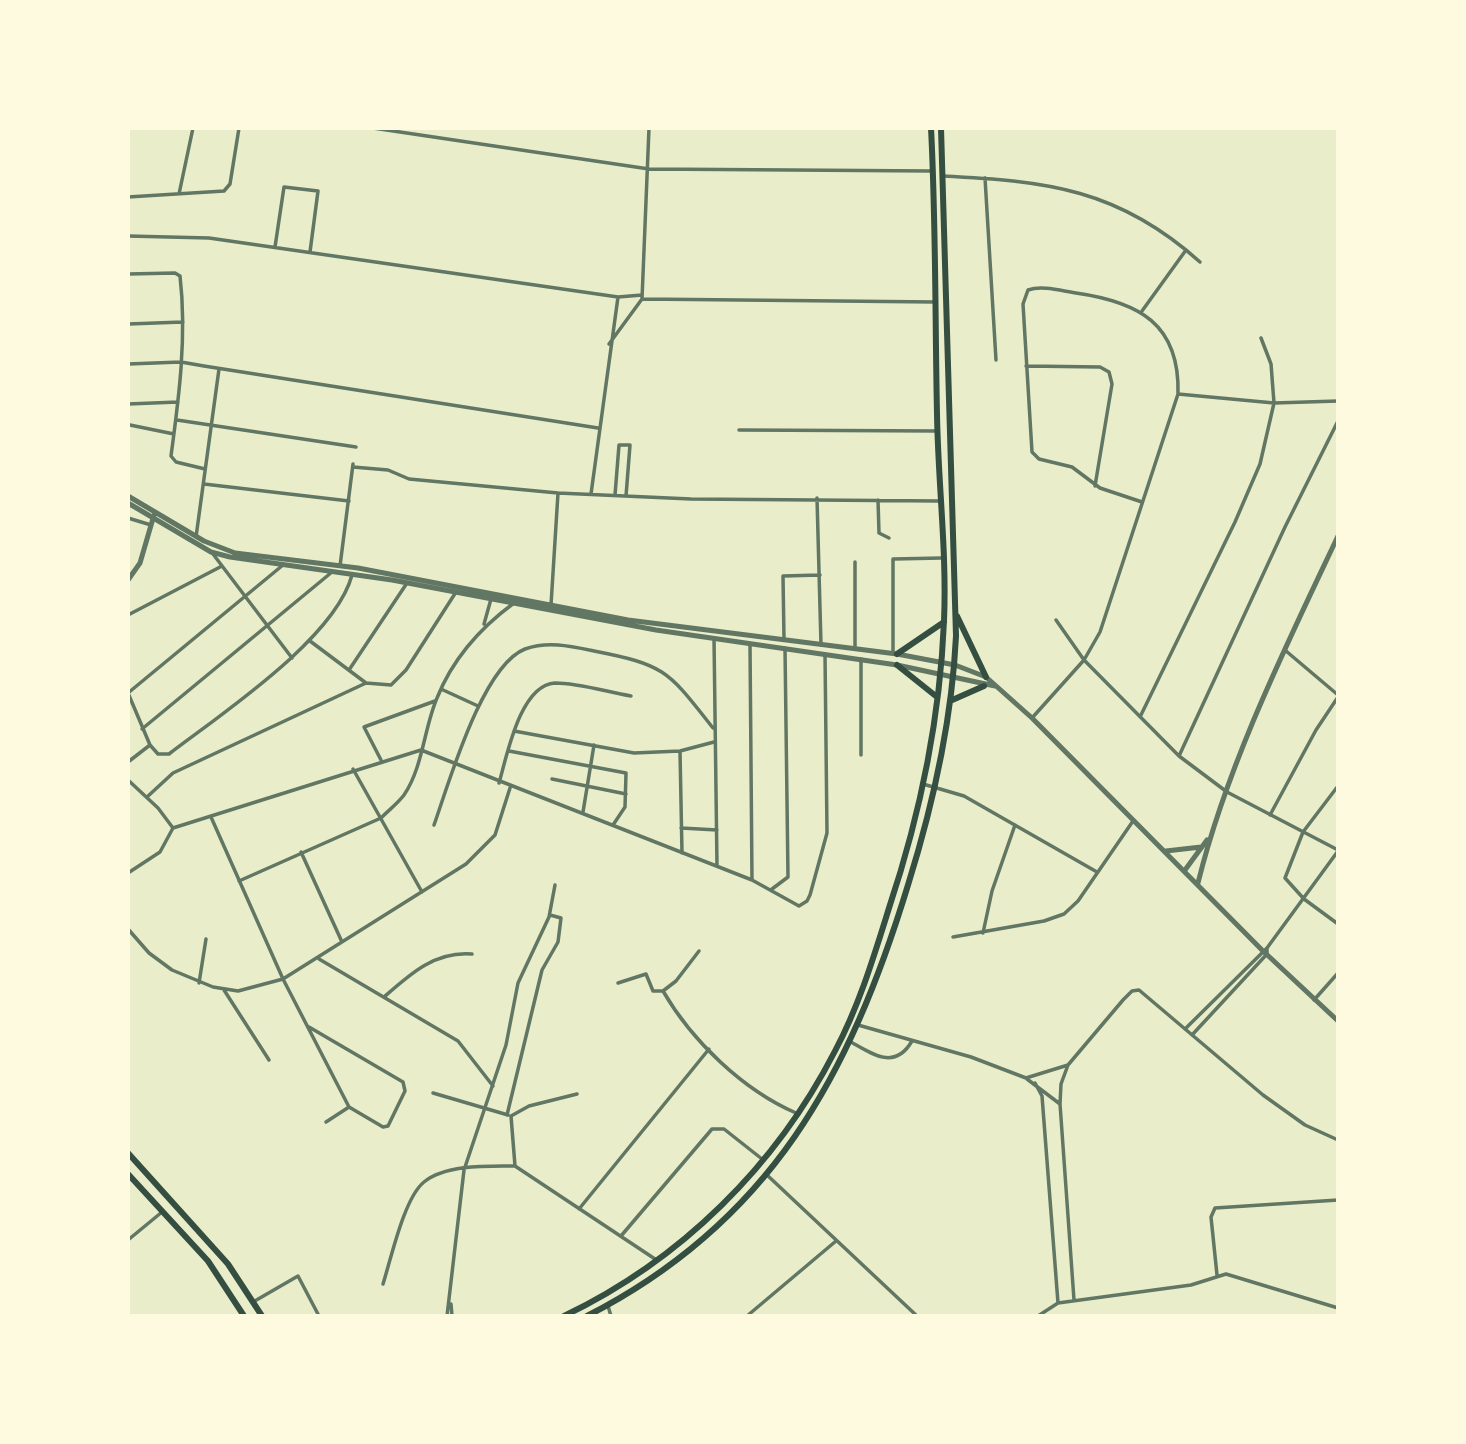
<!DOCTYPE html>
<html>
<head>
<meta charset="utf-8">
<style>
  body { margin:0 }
  #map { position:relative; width:1466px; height:1444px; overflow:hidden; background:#e9edc9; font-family:"Space Grotesk",sans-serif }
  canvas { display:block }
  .frame { position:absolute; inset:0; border:130px solid #fefae0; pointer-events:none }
</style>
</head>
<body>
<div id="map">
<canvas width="1466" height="1444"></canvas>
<div class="frame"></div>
</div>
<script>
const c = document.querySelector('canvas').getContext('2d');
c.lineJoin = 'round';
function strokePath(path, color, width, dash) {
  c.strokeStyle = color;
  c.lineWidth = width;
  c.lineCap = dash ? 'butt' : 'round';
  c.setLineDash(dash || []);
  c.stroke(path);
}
strokePath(new Path2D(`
  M373,128L649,169L931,171
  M942,176C1047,181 1119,189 1200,262
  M985,178L996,360
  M179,194L193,128
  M128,197L224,191L230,184L239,128
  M128,236L209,238L618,297L642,295
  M275,247L284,187L318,191L310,252
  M128,274L175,273L180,276C187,336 179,397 171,456L176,462L205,469
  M642,299L935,302
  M1142,311L1186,250
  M128,324L183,322
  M609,344L642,299L649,128
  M128,364L181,362L204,366L598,428
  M1026,366L1100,367L1109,372L1112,384L1095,486
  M1178,394L1274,403L1338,401
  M128,404L178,402
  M177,420L356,447
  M130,425L174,434
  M739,430L937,431
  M353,467L388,470L409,479L558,493
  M204,484L349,501
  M591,494L618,297
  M615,495L619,445H630L626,496
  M817,498L821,645
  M878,500L879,533L889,538
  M128,518L151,525
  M196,537L219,369
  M213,554L292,658
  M855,562V648
  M283,565L128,693L150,745L158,754H169C221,714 335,639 352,575
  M340,566L353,464
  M551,605L558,493L691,499L939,501
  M128,615L222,566
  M1056,620L1084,660L1179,756L1227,792L1338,850
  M484,624L491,599
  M714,638L717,866
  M784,639L783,576L820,575
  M310,641L366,683
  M750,644L752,880
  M1286,651L1338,695
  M893,653V559L942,558
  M861,659V755
  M349,670L407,583
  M441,689L478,706
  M1140,717L1235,522L1260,464L1274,403L1271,364L1261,338
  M1032,718L1084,660L1100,632L1178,394C1180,324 1139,302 1076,293C1062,291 1042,285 1028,290L1023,304L1032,452L1039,459L1072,467L1100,488L1142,502
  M142,729L332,572
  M514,731L634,753L680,751L714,742
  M509,751L626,773L625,807L613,825
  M680,751L682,853
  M1179,756L1285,527L1338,421
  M381,760L364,727L435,701
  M128,762L150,745
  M353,769L422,892
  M552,779L626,794
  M128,780L158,808L173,828
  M499,783C507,756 520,685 555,683C579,683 607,692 631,696
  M923,784L964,796L1097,872
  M1338,786L1303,832L1285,878L1304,899L1338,924
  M147,797L173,773L366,683L391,685L406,670L456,592
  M583,812L594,745
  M1270,815L1316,730L1338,697
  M211,817L283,979L349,1107L383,1127L388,1126L405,1091L403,1082L309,1027
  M434,825C449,783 482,666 525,649C548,641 570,646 594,651C666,665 668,671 713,728
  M173,828L421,750L752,880L799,906L807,901L810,895L827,833L825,654
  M681,828L717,830
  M301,852L342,942
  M128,873L160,852L173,828
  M239,881L381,818C389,810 398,803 404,795C423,767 424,728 437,698C453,658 480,628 514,603
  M772,889L788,877L785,648
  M128,929L149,953L172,970L213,987L238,991L283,979L466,864L495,835L510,788
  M983,933L992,891L1015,825
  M953,937L1044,921L1064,914L1078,901L1133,821
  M319,959L458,1041L493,1086
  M199,983L206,939
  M618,983L646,974L653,991H663L676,981L699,951
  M224,990L269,1060
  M663,991C692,1041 743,1090 796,1113
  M384,997C410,974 435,951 472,954
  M1314,1000L1338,973
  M858,1025L971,1057L1026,1078L1068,1065L1123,1000L1132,991L1139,990L1263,1095L1305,1125L1338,1140
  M1185,1029L1267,948L1338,851
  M1192,1035L1267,954V948
  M851,1042C874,1055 895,1070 912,1041
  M1027,1079L1060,1104L1061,1084L1068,1065
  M1035,1083L1042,1096L1058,1303
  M433,1093L508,1115
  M1060,1104L1074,1300
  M507,1115L542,970L558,942L561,918L550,915
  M326,1122L349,1107
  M515,1166L511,1116L529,1106L577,1094
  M767,1175L917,1316
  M579,1209L709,1049
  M621,1236L712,1129H724L762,1159
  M128,1240L162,1212
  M1217,1275L1211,1217L1215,1208L1338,1200
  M383,1284C391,1259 404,1198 424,1182C446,1164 489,1166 515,1166L655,1259
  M253,1302L298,1276L319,1316
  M451,1304L452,1316
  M608,1306L611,1316
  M447,1316L464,1170L506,1045L518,983L549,917L555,885
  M747,1316L836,1241
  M1038,1316L1058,1303L1191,1285L1226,1274L1338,1308`), '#617663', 3.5);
strokePath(new Path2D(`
  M128,496L204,541L235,553L358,568L628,620L897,654L955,665L986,677L1032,718L1262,950L1338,1021
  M128,503L211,552L230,557L392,580L656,630L897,665L995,686
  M128,580L140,563L154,515
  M1166,851L1201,847
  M1185,870L1207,840
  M1198,883C1227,765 1286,646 1338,536`), '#617663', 5);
strokePath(new Path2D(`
  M957,616L986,677
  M897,654L944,622
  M897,665L937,697
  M950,701L984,686
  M128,1153L228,1264L262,1316
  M128,1174L208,1261L244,1316
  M564,1316C681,1260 776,1166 835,1051C859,1006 874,956 889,908C920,815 940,718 944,621C947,552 938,483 937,414C935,319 936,223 931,128
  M587,1316C771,1222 850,1075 908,885C933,805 952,720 956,636L941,128`), '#344e41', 6);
</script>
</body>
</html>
